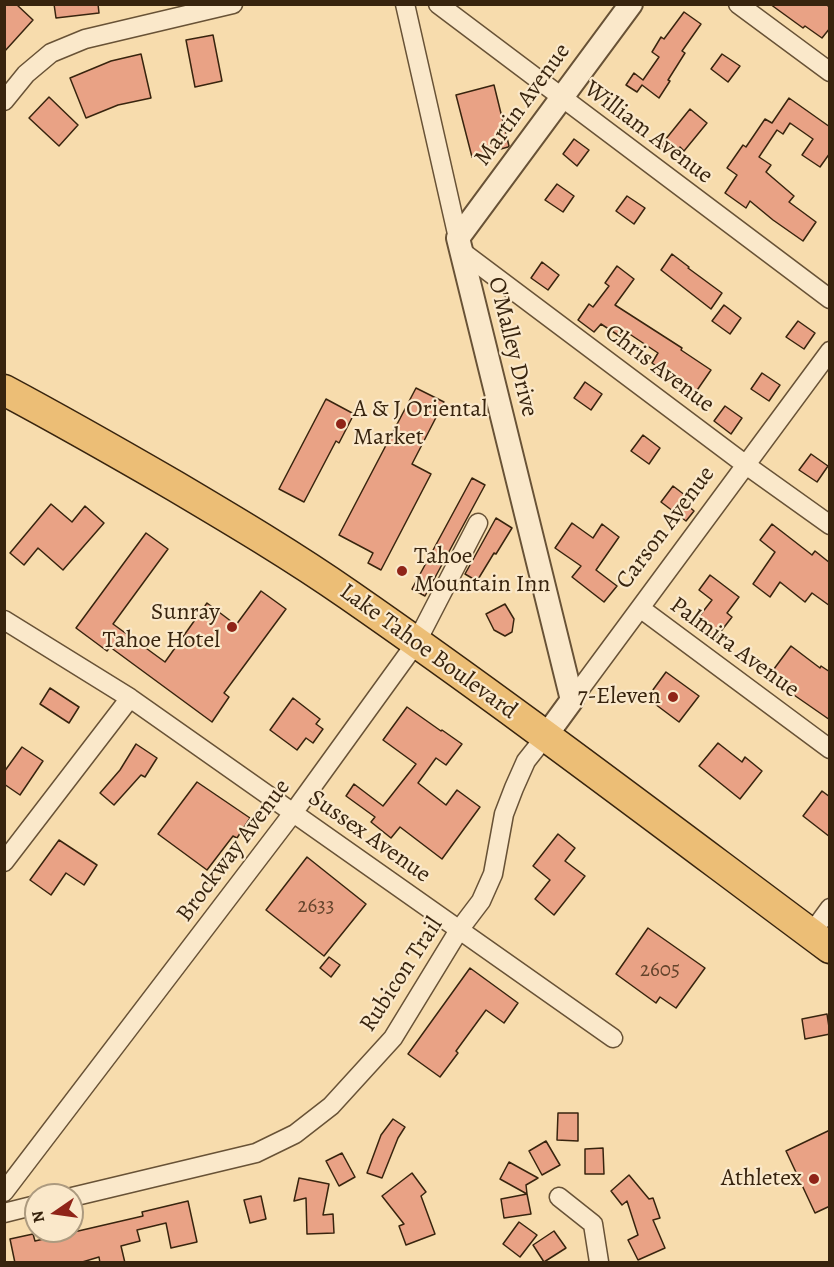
<!DOCTYPE html>
<html>
<head>
<meta charset="utf-8">
<style>
  body { margin:0 }
  #map { position:relative; width:834px; height:1267px; overflow:hidden; background:#f7dcad; font-family:Alegreya,serif }
  canvas { display:block }
  .frame { position:absolute; inset:0; border:6px solid #38240e; pointer-events:none }
  .north { position:absolute; left:24px; top:1183px; width:60px; height:60px; box-sizing:border-box; background:#fae8ca; border:2px solid #ac9a7f; border-radius:50%; rotate:257deg; font-size:16px; font-weight:700; line-height:24px; text-align:center; color:#38240e }
  .north::after { content:''; display:block; margin:auto; width:21px; height:27px; background:#8f2418; clip-path:polygon(50% 0,100% 100%,50% 72%,0 100%) }
</style>
</head>
<body>
<div id="map">
<canvas width="834" height="1267"></canvas>
<div class="frame"></div>
<div class="north">N</div>
</div>
<script>
const c = document.querySelector('canvas').getContext('2d');
c.lineJoin = 'round';
function fill(path, color) {
  c.fillStyle = color;
  c.fill(path, 'evenodd');
}
function strokePath(path, color, width, dash) {
  c.strokeStyle = color;
  c.lineWidth = width;
  c.lineCap = dash ? 'butt' : 'round';
  c.setLineDash(dash || []);
  c.stroke(path);
}
function label(font, color, halo, rows, align = 'center') {
  c.font = font + ' Alegreya,serif';
  c.lineWidth = 4.5;
  c.setLineDash([]);
  c.textBaseline = 'middle';
  c.strokeStyle = halo;
  c.fillStyle = color;
  for (const [text, x, y, turn = 0] of rows) {
    c.save();
    c.translate(x, y);
    c.rotate((+turn || 0) * Math.PI / 180);
    c.textAlign = isNaN(turn) ? turn : align;
    if (halo) c.strokeText(text, 0, 0);
    c.fillText(text, 0, 0);
    c.restore();
  }
}
const building = new Path2D(`
  M4,4H16L33,20L4,52Z
  M54,4H98L99,13L56,18Z
  M770,4H825L830,7V28L822,38L805,26L803,28Z
  M684,12L701,24L682,51L685,53L668,80L670,81L659,98L642,85L637,92L626,85L634,73L643,80L659,57L652,52L661,37L664,39Z
  M213,35L222,81L195,87L186,40Z
  M141,54L151,98L118,105L86,118L70,78L111,61Z
  M722,54L740,66L728,82L711,69Z
  M494,85L509,146L508,147L472,157L456,95Z
  M49,97L78,125L59,146L29,118Z
  M789,98L830,127V153L820,167L802,155L813,139L790,123L783,134L777,130L759,157L771,165L766,172L794,196L789,202L816,222L803,241L773,220L750,201L746,208L725,193L737,175L727,168L743,145L746,147L765,119L772,123Z
  M690,109L707,123L684,151L680,147L673,155L661,145Z
  M574,139L589,150L577,166L563,154Z
  M557,184L574,196L563,212L545,200Z
  M627,196L645,208L634,224L616,211Z
  M672,254L689,267L688,268L722,293L711,309L661,270Z
  M542,262L559,275L548,290L531,278Z
  M617,266L634,279L615,305L682,348L681,350L711,370L691,399L675,388L679,381L652,363L658,353L628,333L624,339L601,324L594,332L578,320L589,304L593,307L609,286L605,283Z
  M724,305L741,318L730,334L712,321Z
  M798,321L815,333L804,349L786,337Z
  M762,373L780,385L769,401L751,389Z
  M585,382L602,394L591,410L574,398Z
  M416,388L444,402L412,464L431,474L381,570L368,563L373,553L339,535Z
  M326,399L354,414L339,443L336,441L304,502L279,489Z
  M725,406L742,418L731,434L714,421Z
  M643,435L660,448L649,464L631,451Z
  M811,454L828,466L817,482L799,470Z
  M472,478L485,485L425,596L412,589Z
  M673,486L690,499L686,504L694,511L686,521L661,502Z
  M51,504L72,522L85,506L104,523L63,570L38,548L24,565L10,553Z
  M496,518L512,528L496,554L494,553L477,581L465,574Z
  M572,523L593,538L602,524L619,537L596,570L617,586L604,602L572,577L581,566L555,548Z
  M772,524L812,555L815,551L830,563V606L812,593L805,602L780,582L770,597L753,584L775,552L760,540Z
  M146,533L168,549L113,624L165,662L207,603L236,625L261,591L286,609L224,693L229,697L212,722L110,647L107,651L76,628Z
  M710,575L739,597L727,613L732,617L715,639L694,623L712,600L699,590Z
  M505,604L514,619L512,632L505,636L494,630L486,614Z
  M791,646L820,668L821,666L830,672V720L768,677Z
  M666,672L699,696L679,722L647,698Z
  M50,688L79,707L69,723L40,704Z
  M293,698L320,719L316,724L323,729L313,743L306,738L297,750L270,730Z
  M407,707L441,731L442,730L462,744L446,765L436,758L418,783L446,805L457,790L480,807L442,859L400,827L391,838L371,822L375,817L346,796L354,784L383,806L416,764L383,740Z
  M718,743L742,762L745,757L762,771L740,799L699,766Z
  M136,744L157,758L145,777L141,775L114,805L100,793L120,770Z
  M22,747L43,761L20,795L4,784V772Z
  M197,782L250,818L237,838L233,836L207,870L158,834Z
  M822,791L830,797V837L803,816Z
  M558,834L575,848L565,861L585,876L554,915L535,899L550,880L533,866Z
  M59,840L97,865L84,885L66,873L51,895L30,880Z
  M307,857L366,904L324,956L266,910Z
  M648,928L705,968L676,1008L660,997L656,1003L616,974Z
  M329,957L340,965L331,977L320,968Z
  M470,968L518,1003L504,1023L486,1010L456,1051L458,1053L440,1077L408,1054Z
  M827,1014L830,1034L805,1039L802,1019Z
  M558,1113H578V1141L557,1140Z
  M393,1119L405,1127L398,1138L382,1178L367,1173L381,1135Z
  M830,1130V1206L815,1213L786,1151Z
  M546,1141L560,1165L542,1175L529,1151Z
  M603,1148L604,1174H585V1149Z
  M342,1153L355,1177L339,1186L326,1161Z
  M509,1162L538,1178L526,1185L527,1194L500,1179Z
  M412,1173L426,1192L421,1196L435,1234L406,1245L399,1226L404,1224L382,1196Z
  M629,1175L649,1199L653,1198L660,1218L653,1220L665,1248L638,1260L628,1240L638,1235L627,1201L622,1205L611,1191Z
  M299,1178L329,1184L323,1215L333,1214L334,1233L307,1234L306,1198L294,1201Z
  M527,1194L531,1214L504,1218L501,1199Z
  M261,1196L266,1219L250,1223L244,1200Z
  M188,1201L197,1242L171,1248L166,1223L137,1230L140,1241L121,1246L125,1263H100L99,1257L79,1263H15L10,1239L33,1234L35,1241L143,1216L142,1212Z
  M519,1222L537,1235L520,1257L503,1244Z
  M554,1231L566,1248L544,1262L533,1245Z`);
fill(building, '#e9a285');
strokePath(building, '#38240e', 1.5);
const minor = new Path2D(`
  M405,4L458,238
  M438,4L830,299
  M738,4L830,72
  M4,101L26,74L51,53L85,39L233,4
  M461,251L746,465L830,525
  M640,608L830,749
  M4,620L130,698L613,1038
  M572,700L830,351
  M4,862L130,698
  M811,934L830,908
  M4,1192L293,813L416,643L478,523
  M72,1197L256,1153L295,1134L331,1106L393,1038L459,930L481,901L493,874L504,814L514,788L526,761L545,737
  M559,1197L593,1224L599,1262
  M4,1213L36,1205`);
const tertiary = new Path2D(`
  M545,737L572,700L458,238L631,4`);
const trunk = new Path2D(`
  M4,390C62,421 118,453 175,486C234,521 293,556 349,595C512,708 670,829 830,948`);
strokePath(minor, '#685236', 21);
strokePath(tertiary, '#685236', 26);
strokePath(trunk, '#38240e', 33);
strokePath(minor, '#fae8ca', 18);
strokePath(tertiary, '#fae8ca', 22);
strokePath(trunk, '#ecbe76', 30);
for (const [x, y, r, color] of [
  [341,424,6,"#8f2418"],
  [402,571,6,"#8f2418"],
  [232,627,6,"#8f2418"],
  [673,697,6,"#8f2418"],
  [814,1179,6,"#8f2418"]
]) {
  const dot = new Path2D();
  dot.arc(x, y, r, 0, 2 * Math.PI);
  c.fillStyle = color;
  c.fill(dot);
  strokePath(dot, '#fae8ca', 2);
}
label('21px', '#64442c', null, [
  ["2633",316,907],
  ["2605",660,971]
]);
label('24px', '#38240e', '#fae8ca', [
  ["Martin Avenue",523,105,-54],
  ["William Avenue",648,133,37],
  ["O'Malley Drive",512,347,76],
  ["Chris Avenue",659,369,37],
  ["Carson Avenue",666,528,-53],
  ["Palmira Avenue",734,648,36],
  ["Lake Tahoe Boulevard",428,652,36],
  ["Sussex Avenue",369,837,35],
  ["Brockway Avenue",234,851,-53],
  ["Rubicon Trail",402,975,-57]
]);
label('24px', '#38240e', '#fae8ca', [
  ["A & J Oriental",353,410,"left"],
  ["Market",353,438,"left"],
  ["Tahoe",414,557,"left"],
  ["Mountain Inn",414,585,"left"],
  ["Sunray",220,613],
  ["Tahoe Hotel",220,641],
  ["7-Eleven",661,697],
  ["Athletex",802,1179]
], 'right');
</script>
</body>
</html>
